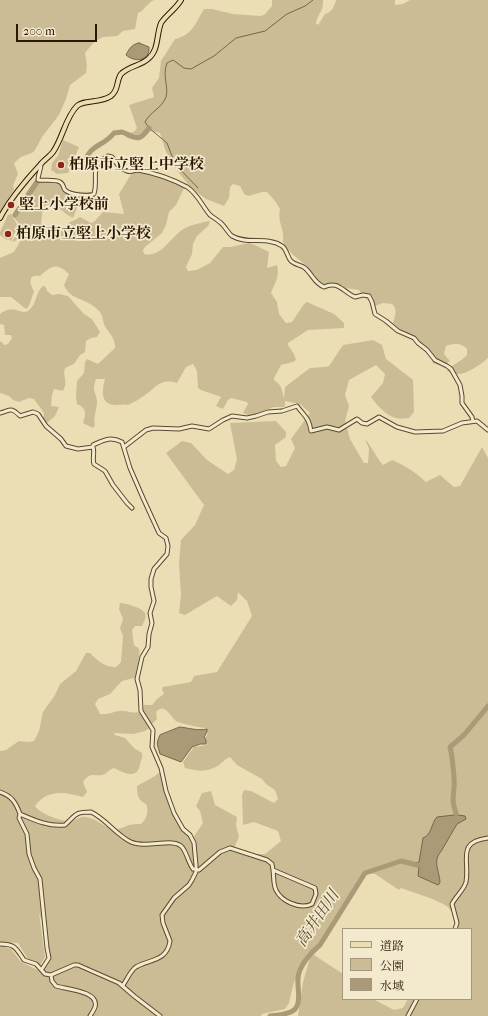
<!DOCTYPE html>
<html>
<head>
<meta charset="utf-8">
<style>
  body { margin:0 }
  #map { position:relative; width:488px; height:1016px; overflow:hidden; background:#ecdeb4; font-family:"IM FELL French Canon","Noto Serif JP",serif }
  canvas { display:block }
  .legend { position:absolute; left:342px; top:928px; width:130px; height:72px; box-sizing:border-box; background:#f3eace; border:1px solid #a3967c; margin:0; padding:5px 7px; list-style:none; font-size:12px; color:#2c1700 }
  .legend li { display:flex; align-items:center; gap:8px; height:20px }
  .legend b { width:20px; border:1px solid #a3967c }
  .scale { position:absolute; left:16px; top:24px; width:81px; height:18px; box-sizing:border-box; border:2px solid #2c1700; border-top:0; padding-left:5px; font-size:12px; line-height:14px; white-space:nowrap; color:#2c1700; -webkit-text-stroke:3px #f3eace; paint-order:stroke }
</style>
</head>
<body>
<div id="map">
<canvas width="488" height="1016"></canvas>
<ul class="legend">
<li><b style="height:5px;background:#ecdeb4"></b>道路</li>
<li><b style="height:11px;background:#cbbc95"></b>公園</li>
<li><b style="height:11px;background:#ab9a77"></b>水域</li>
</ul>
<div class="scale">200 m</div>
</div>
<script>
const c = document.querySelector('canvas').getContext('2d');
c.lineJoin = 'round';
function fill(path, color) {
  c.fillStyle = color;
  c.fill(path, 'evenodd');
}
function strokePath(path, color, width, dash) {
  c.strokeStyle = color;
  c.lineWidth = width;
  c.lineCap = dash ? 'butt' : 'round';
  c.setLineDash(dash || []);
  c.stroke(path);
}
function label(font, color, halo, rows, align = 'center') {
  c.font = font + ' "IM FELL French Canon","Noto Serif JP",serif';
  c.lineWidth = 3.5;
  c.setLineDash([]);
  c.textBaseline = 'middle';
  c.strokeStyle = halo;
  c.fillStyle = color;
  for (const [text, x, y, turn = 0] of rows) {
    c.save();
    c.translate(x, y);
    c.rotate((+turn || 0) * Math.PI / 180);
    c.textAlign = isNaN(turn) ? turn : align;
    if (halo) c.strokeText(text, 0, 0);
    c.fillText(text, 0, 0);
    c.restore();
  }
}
fill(new Path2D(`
  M0,0H154C147,3 145,10 138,13L135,29L123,31L117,36L103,37L94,42L85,53L87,66L86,73L70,85L66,99L59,115L42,137L35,150L32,153L21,157L14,163L18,174L13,185L14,190L0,212Z
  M272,0H323C324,11 318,13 316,23L318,25L325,14C331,13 335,6 336,0H395V5L403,4L410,0H488V358C477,367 461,380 447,371C452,364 461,362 467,355V349C461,342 453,343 446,346L444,354L450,361C445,365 439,366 433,363L428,351L403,332L393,323C395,316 398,309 392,304L383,303L375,306L364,297L359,290L345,288L342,285H333L329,286L320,284L308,267L292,254L283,242C285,228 277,223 280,209L275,201L267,192H262L248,196L244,194L240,186L233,184L230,187L229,198L224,206L206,199L191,188L176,169L166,152L160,133L151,131C142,135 136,143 126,137V133L134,132L137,128L129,105L154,97L152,88L159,78L161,61L175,39C193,35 196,22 204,9H212L233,14L260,16L264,15L272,6Z
  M63,140L79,147L68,173L57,174L51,170L52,163L58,156Z
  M136,166L183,186L184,188L176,205L169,212L166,225L162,233L145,247L143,250L144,254C161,258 170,238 182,230C189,225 200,223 209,221L210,222L208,226L197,236L193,244L192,254L186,267L188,271L197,270L210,263L223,247H230L249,243L255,245L269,252L267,268L277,265C280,277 275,282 271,293L277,302L279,314L286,323L292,322L304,304L307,302L334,314L344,323V328L308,330L288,343V345L294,354L296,360L293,362L281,365L274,378V380C282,385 282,390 284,399L285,387L310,368L325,367L329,366L343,345L373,340L382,345L386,359L413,380L414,412L409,418C391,422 381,410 371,397L383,383L385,374L376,365L349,380L345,395L349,406L345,421L350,439L364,463H368L369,449L365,439C372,447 376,457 383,465L392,460C406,466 415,472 426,482L440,475L454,487L460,486L482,447L488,458V1016H298L303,982L310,958L294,982L289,1003L285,1009L262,1014L261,1016H0V945L11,949L21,962L38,970L49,962L46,931L39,913L45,957L40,966L28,959L18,943L0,942V751L6,750L19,741L28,742L34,741L39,731L43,712L55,695L60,684L76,671L86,653H90C98,661 104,667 116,667L121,662L123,636L120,628L123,619L119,609L120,603C125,603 143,608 145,613C147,617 144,622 142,626H135L132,630L134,645C136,647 138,647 139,649C141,651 136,672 135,676L134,678L122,681L110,694L98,699L95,704L100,714C109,715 111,712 119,711C125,710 132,714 138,712L147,722L150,728L145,731L133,734L114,733L115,735L125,738L134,748L142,753C143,757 141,760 140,765C137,780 123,773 114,768C110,769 108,772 105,774C95,778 91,770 83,782L87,792L83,797C64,792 48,789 35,806C40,814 62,822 71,821C76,820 81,816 86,817C97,818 107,831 117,829C121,829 125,826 129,825C133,824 137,824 141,824C147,819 149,811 146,804C138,800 137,795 137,786L155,776L160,772C166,799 170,820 193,838L203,823L200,811L196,806L202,793L211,791L215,805L237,817L236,825L239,837L232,852L248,854H265L281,841L278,831L254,822L243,825L242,795L244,790L251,791L274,803L278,799L275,790L266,784L262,779L237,765L230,757C225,759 223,762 219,765C206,773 198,771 185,768L183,762L194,747L207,745L205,738L208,733L206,728C201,728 183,724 178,722C171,720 166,701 156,712L157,719L152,724L143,711L144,705H152L157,699L164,694L162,689L163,687L191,682L194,676L217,672L252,616L247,601L238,592L237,600L231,606L217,596L185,615L179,613L181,595L179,563L181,540L195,525L204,505L166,453L182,441L191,443L207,460L228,474L234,470L237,459L230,423L276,421L286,432V437L275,445L276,461L281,467L286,466L295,448L291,439L310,413L300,404L285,401V405L284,407C281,407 277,407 274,407C264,410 254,419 243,413L248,404L247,402L231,398L228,400L223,409L216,406L221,397L201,390L198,388L197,371L193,364L186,367L177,383C160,378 157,387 145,395C140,399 134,402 128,405C123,404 120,405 115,405C100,405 102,389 105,379H96C91,393 97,392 97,402C97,409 93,418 95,425L93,428L83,423C86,414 87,408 77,404L76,398L77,381L84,373L85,362L87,359L98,364L115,348C115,339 111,335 106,328C102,323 104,316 99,311C96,308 90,303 86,302C77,297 69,297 64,285L69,274C56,262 52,266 40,276C28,274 29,283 34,291L29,306L26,309L11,297H0V258L14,252L22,238L12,242L20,225L13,216L22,202L25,194L33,183L40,179L60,180C69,194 76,191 91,192L87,200C75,205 78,208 73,218C63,214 55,199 43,207L41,224C49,230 64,232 70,222L75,220L80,217L91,223L95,221L103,212L124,214L119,194ZM363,873L375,874L399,890L401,888C415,893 432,898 445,905C452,909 459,922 455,929H471V999H408L403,1008L394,1010L373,999H343V974L314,955Z
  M11,214L18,226L11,241L8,239L7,240L0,235V232L8,215Z
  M43,286H45L47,291L52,295L59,294L68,296L84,314L92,319L100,332L97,337L91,338L86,341L85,352L80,355L74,364L65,368C62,377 69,380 63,391L54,389L52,395L51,406L59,407L55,416L46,424L43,421L44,413L34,399L29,398L19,402L13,400L9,396L0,393V342L1,341L4,345L8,344L12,338L11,335H5L4,325L0,324V314C15,302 21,317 29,310C37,304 35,293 43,286Z`), '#cbbc95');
const water = new Path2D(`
  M139,43L149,47C150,61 135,63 126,55C129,49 132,44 139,43Z
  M180,727C189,728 197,731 207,729V732L204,737L206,740V744H200L192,747L181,762L160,754C158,745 155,745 160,735Z
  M455,813L458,815L465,816L466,819L457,824L443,848C442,851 439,853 438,856C434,864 440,874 440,883L438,885L418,876L419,868L416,863L419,862L423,838C432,835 431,823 437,817L454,815Z`);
fill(water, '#ab9a77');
strokePath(water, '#786647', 1);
strokePath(new Path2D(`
  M198,188L175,164L167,143L149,128L145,122C150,112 162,108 166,97C169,87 162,76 167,63L173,60L184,68L191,69L214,56L236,38L265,31L287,14L305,6L313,0`), '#786647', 1);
strokePath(new Path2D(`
  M84,163C92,142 102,148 114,133L122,132C135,137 138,144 149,128
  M15,215L37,182
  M456,813C452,802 453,799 454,788C455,781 452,754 450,747L464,735L488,706
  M270,1016C278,1015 288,1015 294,1010C302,1003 297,988 298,979C298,967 311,952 320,945L365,873L401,861L417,865`), '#ab9a77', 5);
const minor = new Path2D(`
  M41,164C41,170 38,174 38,180C44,181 55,179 60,182C64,184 63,188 65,190C70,195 89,197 94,194C99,178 88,167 108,156L112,157C116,163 120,169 127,171C131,173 134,170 138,170C155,173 172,179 187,187C198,194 202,206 210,215C214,218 219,221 222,224C226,228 228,233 232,236C247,245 268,236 282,246C287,249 287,257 291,261C295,265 301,265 305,268C312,274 314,283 324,287C338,280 343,292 355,297L363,295L369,296L372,302L375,314L386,321L398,331L414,338L418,343L427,350L435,360L447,366L451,369L460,385L462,396V403L472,417L473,421
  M0,413C11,410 11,407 20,416L33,412L38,414L46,426L61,439L66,446L78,449L93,447V445C104,440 110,436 122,442L130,468L143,498L159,533L166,538L168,546L167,554L154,569L151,579V587L154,601L150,613L152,623L149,634L148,647L142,657L137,679L140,690L141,711L153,730L152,747L161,768L166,791L174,813L183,829L190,835L194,843L196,865V872L192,880L189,885L174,898L162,915L163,923L170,941C167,962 149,959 136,967C130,971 127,980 123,985
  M93,447C95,453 92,458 94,464L105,471L113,485L127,503L132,508
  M124,447L146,430L153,428L179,429L192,426L209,429L223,420L232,416L247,418L256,416L268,412L282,411L297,406C304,416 309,417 311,431L327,427L339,430L357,419L362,423L367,424L379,417L397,427L415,432L443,431L462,423L477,421L488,430
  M0,792C12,796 16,803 20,814L19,818L27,834L29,854L34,868L40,879L47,948L49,958L42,969
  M20,814C34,820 49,827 65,825C76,815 74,812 91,812C106,819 116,835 131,842C146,849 174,837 182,847C187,853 188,862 193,869L199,870L220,852L230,848L267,860L272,864L273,870
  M273,870L315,888L316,894L312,904C300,910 281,901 276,890C273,884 274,877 273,870Z
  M455,929L457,923L452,904C456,896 464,890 466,882C470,860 456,842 488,838
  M0,944C15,944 16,948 24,960L36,964L45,974L51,975L74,965H78L119,983L134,996L160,1016
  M51,975L52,981L56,986C65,989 100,991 95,1007C94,1010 92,1013 90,1016
  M408,1016L417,999`);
const major = new Path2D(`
  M0,218C9,201 27,179 40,165C44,160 50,156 53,152C63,138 65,118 77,106C84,99 99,104 111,96C119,90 116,81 121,74C129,66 140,66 148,59C159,50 156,36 161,23C166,15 176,9 181,0`);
strokePath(minor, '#5c492d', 5);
strokePath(major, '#2c1700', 6);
strokePath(minor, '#f3eace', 3);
strokePath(major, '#ecdeb4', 4);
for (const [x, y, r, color] of [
  [61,165,4,"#8f2418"],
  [11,205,4,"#8f2418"],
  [8,234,4,"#8f2418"]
]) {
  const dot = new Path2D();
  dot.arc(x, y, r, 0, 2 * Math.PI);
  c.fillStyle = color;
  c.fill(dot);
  strokePath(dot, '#f3eace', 1.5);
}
label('bold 15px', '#2c1700', '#f3eace', [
  ["柏原市立堅上中学校",69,165],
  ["堅上小学校前",19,205],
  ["柏原市立堅上小学校",16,234]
], 'left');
label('italic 16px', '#5f4b30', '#f3eace', [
  ["高井田川",318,919,-56]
]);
</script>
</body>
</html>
